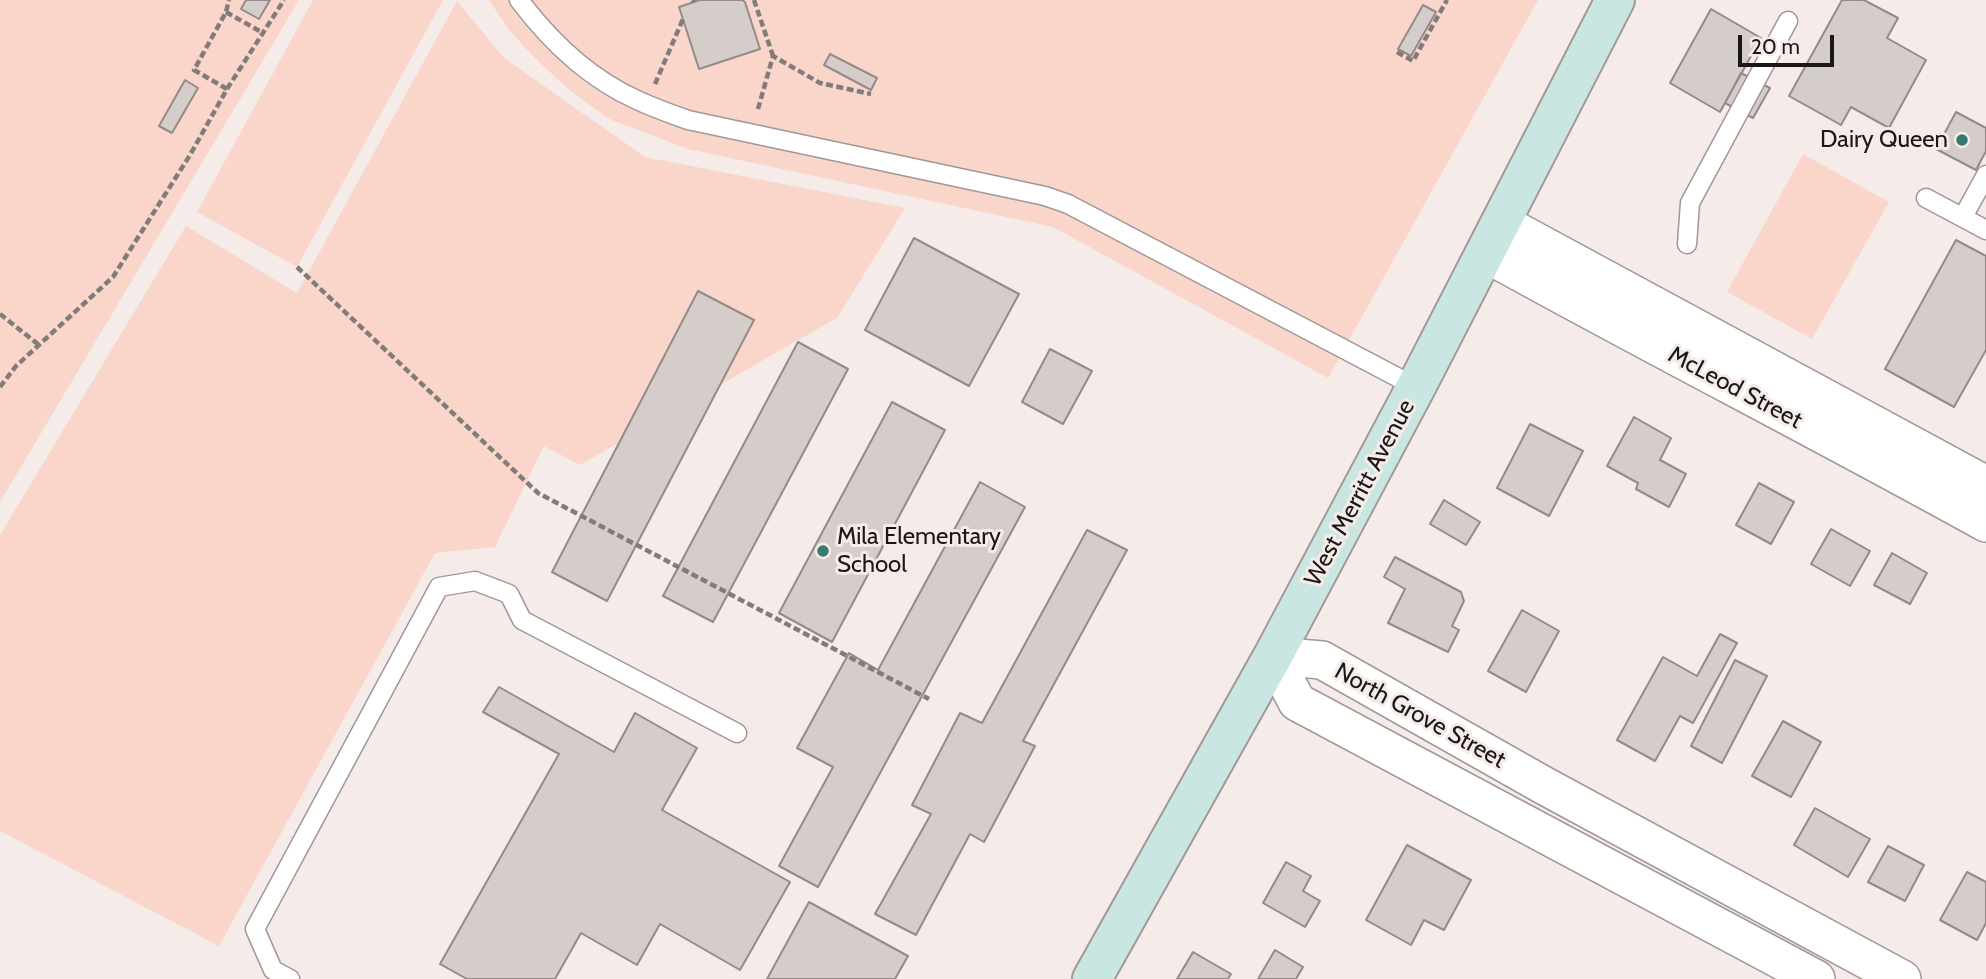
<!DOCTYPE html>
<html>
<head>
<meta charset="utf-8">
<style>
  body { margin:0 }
  #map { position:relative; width:1986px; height:979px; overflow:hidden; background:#f5ece9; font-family:Cabin,sans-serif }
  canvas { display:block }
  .scale { position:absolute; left:1738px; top:35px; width:96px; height:32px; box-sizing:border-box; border:4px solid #1a1716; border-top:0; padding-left:9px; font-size:21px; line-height:24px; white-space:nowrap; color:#1a1716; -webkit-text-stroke:5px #f5ece9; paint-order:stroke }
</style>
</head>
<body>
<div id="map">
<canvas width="1986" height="979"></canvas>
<div class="scale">20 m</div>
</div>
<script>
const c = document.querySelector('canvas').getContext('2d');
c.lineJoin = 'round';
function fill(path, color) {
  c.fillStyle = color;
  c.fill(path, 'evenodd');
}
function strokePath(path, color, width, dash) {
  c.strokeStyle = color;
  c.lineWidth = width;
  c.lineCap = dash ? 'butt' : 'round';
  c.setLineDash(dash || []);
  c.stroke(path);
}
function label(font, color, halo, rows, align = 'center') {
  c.font = font + ' Cabin,sans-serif';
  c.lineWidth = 6;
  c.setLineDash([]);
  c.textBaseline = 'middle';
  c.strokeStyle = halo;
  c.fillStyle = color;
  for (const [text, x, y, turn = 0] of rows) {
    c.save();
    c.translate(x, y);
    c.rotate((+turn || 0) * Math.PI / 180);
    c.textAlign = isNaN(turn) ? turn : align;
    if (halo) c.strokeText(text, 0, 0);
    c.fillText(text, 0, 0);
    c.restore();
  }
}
fill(new Path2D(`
  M0,0H299L0,502Z
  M313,0H443L297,267L197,212Z
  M489,0H1538L1328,378L1053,227L688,149L609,119L568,89L534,57L509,30Z
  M457,1L504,58L645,157L905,208L837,318L580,465L544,446L495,547L435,553L219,946L0,831V535L186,226L297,293Z
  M1803,154L1889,202L1812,339L1727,292Z`), '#f9d5ca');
const building = new Path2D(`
  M246,0H270L259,19L241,9Z
  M700,0H742L745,2L760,49L699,69L679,7Z
  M1842,0H1864L1898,18L1887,38L1926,60L1889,128L1851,107L1841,125L1789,96Z
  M1423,5L1436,12L1411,56L1398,49Z
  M1711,9L1761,38L1720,112L1670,83Z
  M830,54L877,78L871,90L824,65Z
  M1741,73L1770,88L1753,118L1725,103Z
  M185,80L198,88L172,133L159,126Z
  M1956,112L1986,128V151L1976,170L1936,149Z
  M914,238L1019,294L969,386L865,330Z
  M1956,240L1986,256V350L1954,407L1885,369Z
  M698,291L754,320L607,601L552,572Z
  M798,342L848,369L713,622L663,596Z
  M1050,349L1092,371L1063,424L1022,402Z
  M892,402L945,430L832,642L779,613Z
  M1634,417L1671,438L1660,460L1686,474L1669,507L1636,489L1638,483L1607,466Z
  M1530,424L1583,451L1549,516L1497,488Z
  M980,482L1025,507L818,887L779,866L833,767L797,748L849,653L878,670Z
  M1759,483L1794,502L1771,544L1736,525Z
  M1444,500L1480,522L1466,545L1430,524Z
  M1831,529L1870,551L1850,586L1811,564Z
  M1087,530L1127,550L1023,741L1035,746L984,842L970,834L916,935L875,914L931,814L912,805L960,713L982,723Z
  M1892,553L1927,573L1910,604L1874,585Z
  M1395,557L1461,592L1464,601L1452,626L1459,630L1448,652L1388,623L1405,589L1384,577Z
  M1522,610L1559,631L1526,692L1488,671Z
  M1720,634L1737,643L1693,723L1680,716L1655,761L1617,740L1663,657L1697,676Z
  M1735,660L1767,676L1722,763L1691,746Z
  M499,687L614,752L635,713L697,748L662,810L790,882L740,970L660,924L637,965L581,933L555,979H467L440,964L559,754L483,712Z
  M1783,721L1821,742L1791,797L1752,776Z
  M1815,808L1870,839L1848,877L1794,845Z
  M1407,845L1471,880L1444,930L1424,920L1411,945L1366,920Z
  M1888,846L1924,865L1905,901L1868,882Z
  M1286,862L1311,876L1303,891L1320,901L1305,927L1263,903Z
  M1967,872L1986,882V923L1977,940L1940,920Z
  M809,902L908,956L895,979H767Z
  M1275,950L1303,967L1296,979H1258Z
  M1193,952L1231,974L1228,979H1177Z`);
fill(building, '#d5cdca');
strokePath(building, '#948b89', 2);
const lane = new Path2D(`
  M519,0C550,41 590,79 637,100C654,108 671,114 688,120L1045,196L1068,204L1416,387
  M1926,198L1986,230
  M1963,217L1986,175
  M1687,244L1690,203L1788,21
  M290,979L273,970L255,929L439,587L475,581L509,594L522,620L737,733`);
const street = new Path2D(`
  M1502,223L1986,485
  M1485,253C1651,345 1820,431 1986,523
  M1273,656L1322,660L1543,785L1902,979
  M1273,656L1297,702L1816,979`);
const secondary = new Path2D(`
  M1092,979L1273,656L1416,387L1615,0`);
strokePath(lane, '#a19896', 21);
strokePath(street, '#a19896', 40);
strokePath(secondary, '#a19896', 42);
strokePath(new Path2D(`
  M693,0L694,2
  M754,0L773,56
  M226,12L263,33
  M1397,52L1413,61L1447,0
  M655,84L683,19
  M227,89L194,70L226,12L229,0
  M758,109L773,56L820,83L871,94
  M297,267L538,493L929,699
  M0,314L39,345
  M0,387L16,366L113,277L190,155L227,89L284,0`), '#817b79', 4.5, [7, 3.5]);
strokePath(lane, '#fff', 18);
strokePath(street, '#fff', 37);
strokePath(secondary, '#cae6e2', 38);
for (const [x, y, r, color] of [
  [1962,140,7,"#357b71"],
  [823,551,7,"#357b71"]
]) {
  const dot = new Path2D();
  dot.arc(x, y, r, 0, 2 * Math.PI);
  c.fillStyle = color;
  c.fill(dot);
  strokePath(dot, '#f5ece9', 2.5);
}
label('24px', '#1a1716', '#f5ece9', [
  ["Dairy Queen",1948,140],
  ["Mila Elementary",837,537,"left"],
  ["School",837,565,"left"]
], 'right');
label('24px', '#1a1716', '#f5ece9', [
  ["McLeod Street",1735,388,28],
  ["West Merritt Avenue",1360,493,-62],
  ["North Grove Street",1420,716,29]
]);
</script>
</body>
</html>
